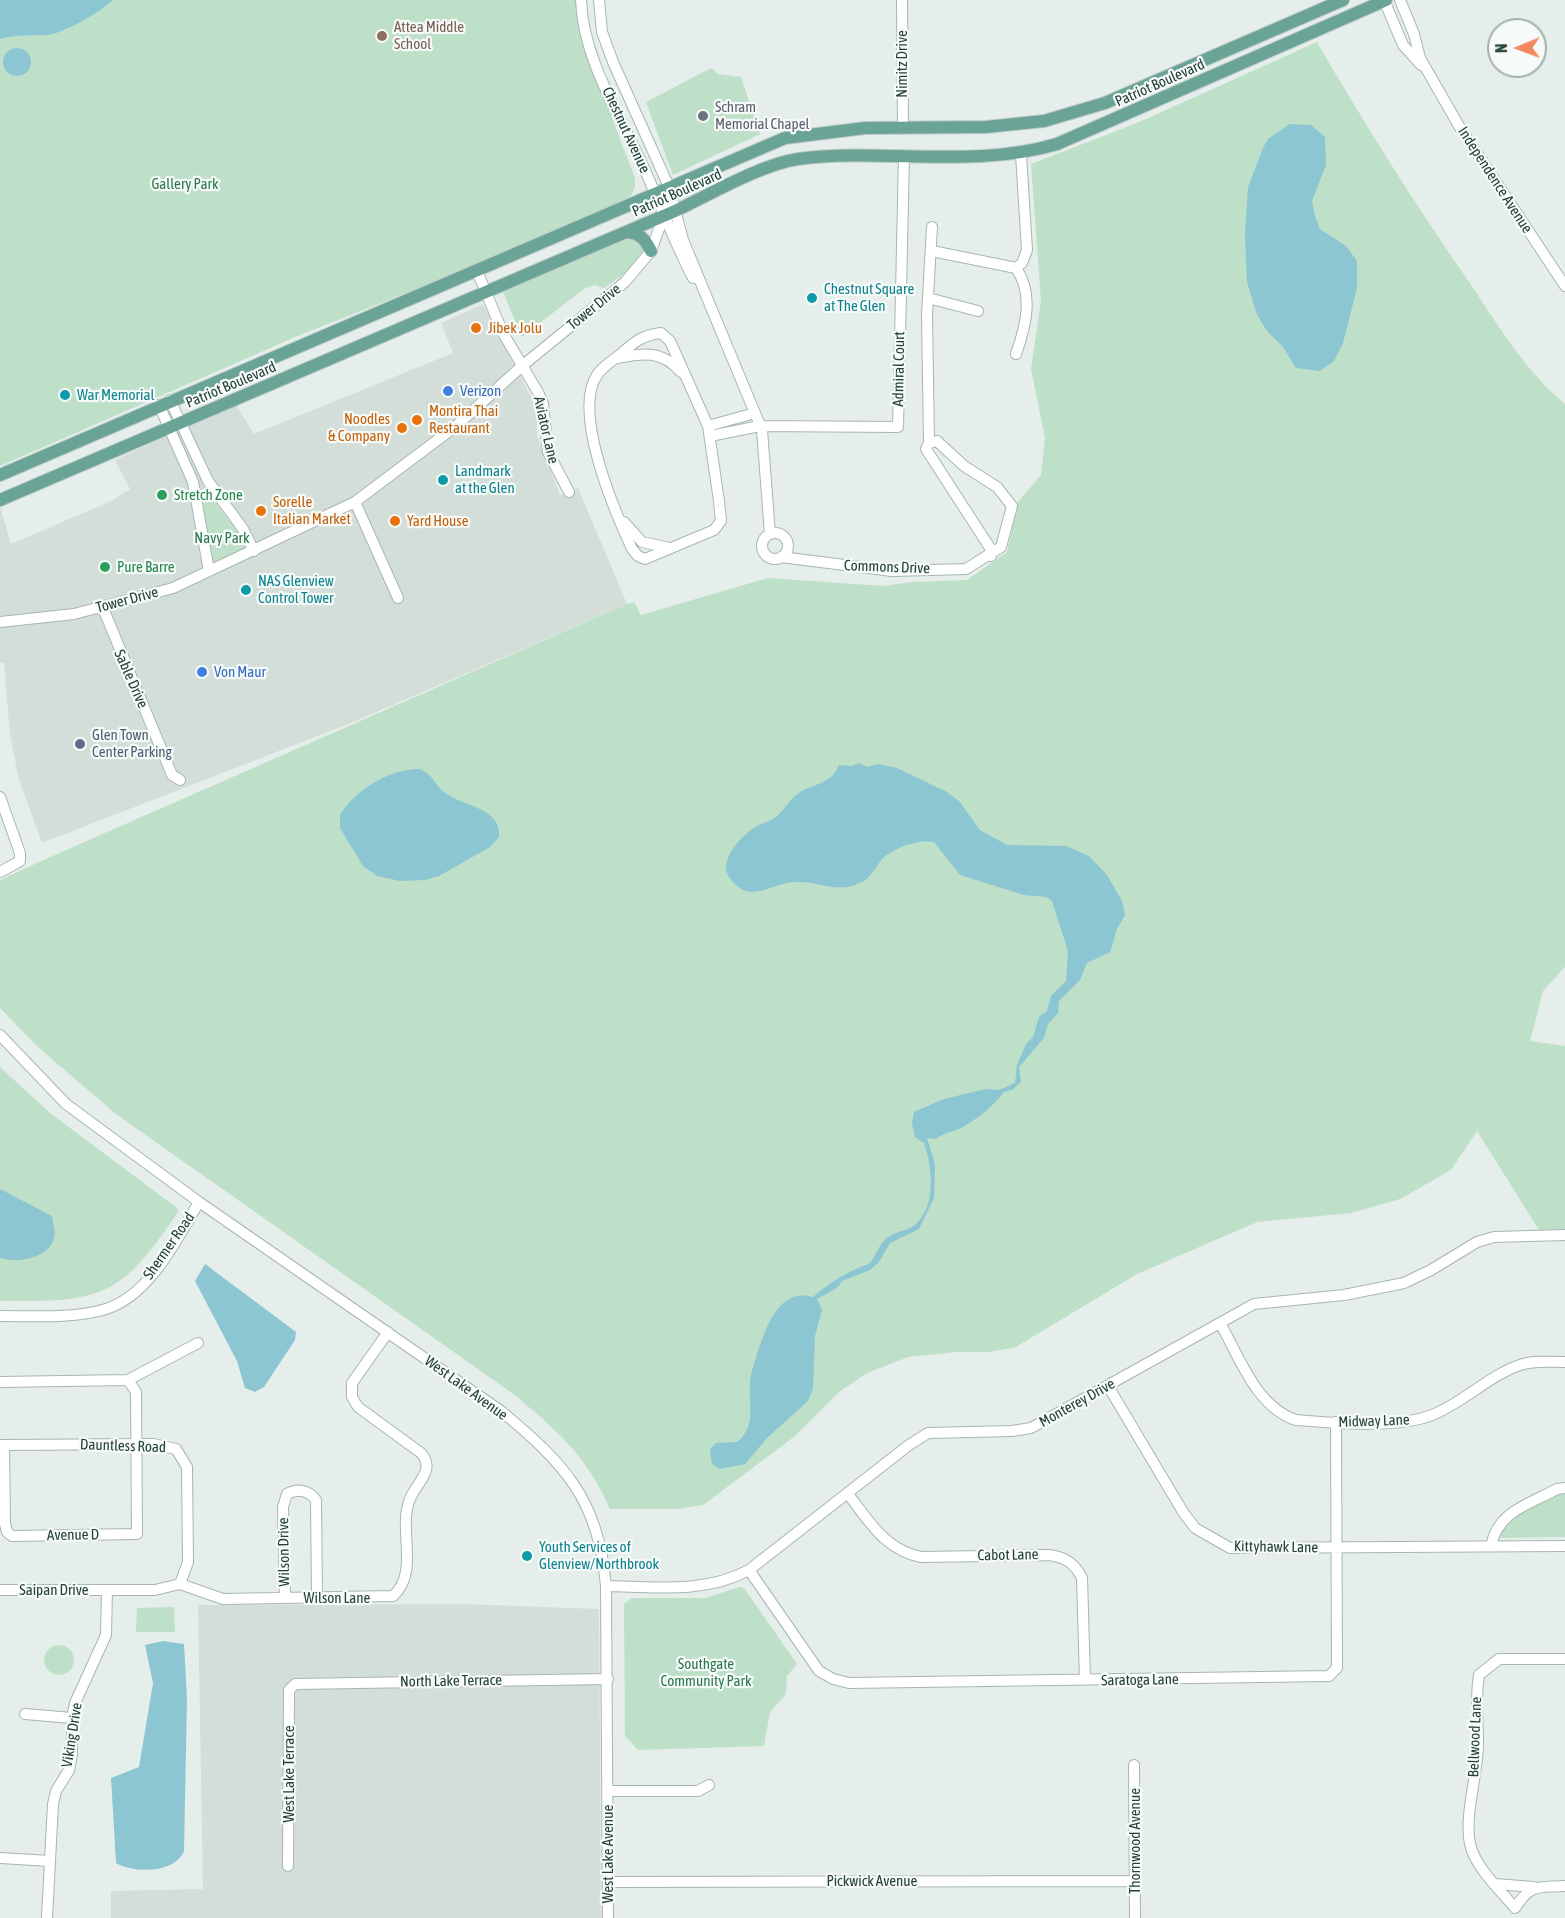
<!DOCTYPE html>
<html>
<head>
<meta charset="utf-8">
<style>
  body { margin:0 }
  #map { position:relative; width:1565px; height:1918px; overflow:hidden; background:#e5eeea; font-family:"Asap Condensed",sans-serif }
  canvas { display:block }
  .north { position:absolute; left:1487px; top:18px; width:60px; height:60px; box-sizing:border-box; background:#f6faf8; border:2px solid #a2b0ac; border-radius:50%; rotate:269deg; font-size:16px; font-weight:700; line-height:24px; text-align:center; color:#23403a }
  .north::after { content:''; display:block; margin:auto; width:21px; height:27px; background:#f3885e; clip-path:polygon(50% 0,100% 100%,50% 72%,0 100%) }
</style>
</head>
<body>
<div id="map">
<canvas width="1565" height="1918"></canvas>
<div class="north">N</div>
</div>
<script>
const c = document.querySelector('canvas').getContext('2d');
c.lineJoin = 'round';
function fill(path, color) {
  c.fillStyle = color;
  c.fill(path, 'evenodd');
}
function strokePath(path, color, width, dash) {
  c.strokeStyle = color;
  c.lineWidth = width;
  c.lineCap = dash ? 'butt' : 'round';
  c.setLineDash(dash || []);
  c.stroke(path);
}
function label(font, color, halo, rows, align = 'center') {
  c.font = font + ' "Asap Condensed",sans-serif';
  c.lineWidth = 4.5;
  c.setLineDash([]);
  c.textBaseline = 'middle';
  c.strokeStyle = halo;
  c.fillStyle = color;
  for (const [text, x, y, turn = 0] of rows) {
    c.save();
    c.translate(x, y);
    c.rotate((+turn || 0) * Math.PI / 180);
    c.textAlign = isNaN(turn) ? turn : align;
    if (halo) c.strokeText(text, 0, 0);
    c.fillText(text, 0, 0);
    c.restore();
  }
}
fill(new Path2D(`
  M483,304L537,409V436L560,495L578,488L627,604L351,723L42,843L19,780L10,734L4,663H0V506L11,544L111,501L130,489L115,460L235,403L254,434L453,353L441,323Z
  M462,1604L599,1609L601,1918H111V1891L203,1889L198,1605Z`), '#d3ded9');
fill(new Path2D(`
  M0,0H579L581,38L635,178V187L630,198L467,269L300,335L0,466Z
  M1317,42C1365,125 1415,204 1469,282C1498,325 1525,371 1565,404V967L1543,991L1530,1041L1565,1046V1229L1539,1230L1477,1131L1451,1170L1400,1199L1351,1213L1257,1222L1137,1274L1014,1348L988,1352H957L908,1357L867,1373L839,1392L795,1436L703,1505L678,1509H610C586,1455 557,1430 512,1393L116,1114L39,1048L0,1008V880L48,858L627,604L634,602L641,615L768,578L883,586L912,582L967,580L1007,552L1018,502L1041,475L1045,438L1031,369L1041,301L1031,164L1137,123Z
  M711,68L718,74L741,77L760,134L673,175L646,102Z
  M639,234L644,250L627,272L604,288L595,285L585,288L522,337L503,292L504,286Z
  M205,491L245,542L243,550L215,561H211L200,493Z
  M0,1067L50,1113L177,1208L178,1212C120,1298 102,1302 0,1301Z
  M1561,1494H1565V1537L1502,1538L1497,1531C1509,1512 1540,1501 1561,1494Z
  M740,1587L744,1588L797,1664L787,1676L786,1694L770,1712L764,1746L638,1750L625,1736L624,1604L632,1598H705Z
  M174,1607L175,1632H136L137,1608Z
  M44 1660a15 15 0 1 1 30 0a15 15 0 1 1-30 0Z`), '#bedfc8');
fill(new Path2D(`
  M0,0H113C100,12 64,34 46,35C28,36 18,34 0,39Z
  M3 62a14 14 0 1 1 28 0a14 14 0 1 1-28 0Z
  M1290,124L1311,125L1325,137L1326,165L1312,201L1315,216L1320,229L1346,246L1357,261V288L1343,343L1334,361L1320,371L1296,368L1283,347L1267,331L1257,315L1247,282L1245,236L1248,187L1263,148L1268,139Z
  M859,763L867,767L878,764L897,768L947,792L959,801L980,830L1007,845L1066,846L1089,856L1107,875L1122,901L1125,915L1117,929L1110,952L1087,963L1080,980L1059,1001L1058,1013L1048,1024L1044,1038L1019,1067L1021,1082L1012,1090L1004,1092C992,1107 979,1118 961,1128C952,1133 944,1132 936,1139L927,1138L935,1164L934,1198L919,1229L890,1243L879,1262L870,1270L842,1281L837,1288L817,1299L822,1310L815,1336L813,1389L807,1402L767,1438L745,1464L720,1469L712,1464L710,1449L716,1443L737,1442C760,1425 745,1394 752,1371C761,1344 773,1285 813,1297C829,1283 849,1270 869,1264C876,1257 878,1245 887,1238C895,1231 909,1231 916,1224C937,1204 932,1167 924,1143L915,1137L912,1123L914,1112L944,1099L986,1089L999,1090L1015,1083L1017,1065L1026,1044L1033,1037L1039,1017L1047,1011L1051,996L1066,981L1068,951L1052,901L1046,897L1024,895L960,875L934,842C918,839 893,848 882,859C875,868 871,878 860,883C838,894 819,881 796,882C780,882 766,892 751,892C741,891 734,884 729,877C719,861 738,840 751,830C758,824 768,823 776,817C786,809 790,797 802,791C817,783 832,783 839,765L852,766Z
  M419,769C433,773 435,787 447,794C463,806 502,808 499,837L490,847L439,876L425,880L400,881L377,876L363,866L340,828V815C355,790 389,769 419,769Z
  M0,1189L52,1216C53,1223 56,1233 54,1239C47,1259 18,1263 0,1258Z
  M205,1264L296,1332L295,1340L264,1387L255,1392L245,1388L237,1361L195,1281Z
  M163,1641L184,1644L187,1698L184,1851C175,1873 135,1874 116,1863L111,1778L139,1767L153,1683L145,1645Z`), '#8dc6d3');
const minor = new Path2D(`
  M581,0C583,59 619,113 643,166C660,203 674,242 693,278
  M599,0L602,32L613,62L669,187L683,240L762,430L770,534
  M902,0L903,128
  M1384,0L1403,45L1421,65
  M1400,0L1414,34L1420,58L1459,126L1565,286
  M932,251L1016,268C1034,294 1026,326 1016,354
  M1016,268L1022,263L1027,250L1021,154
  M477,271L503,333L539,394L543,404L548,452L569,492
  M928,298L978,311
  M661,333L670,341L708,426L719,501L721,521L714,530L645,559L638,556L632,549C615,512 572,413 597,375C602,367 613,360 621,354C634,342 643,335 661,333Z
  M617,358C643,353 662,350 681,372
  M170,400L208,481L243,529L254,551
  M159,405L193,482L209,571
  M708,426L755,413
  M710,436L760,426L898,427L904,157
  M929,443L927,314L932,227
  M355,502L398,598
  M624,522L642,542L670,548
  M762 546a13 13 0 1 1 26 0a13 13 0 1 1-26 0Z
  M781,557L892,571L966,569L1001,547L1012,506L997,487L964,466L937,441L929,443L926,449L992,551L991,556
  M103,608L172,775L180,780
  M0,622L74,614L173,588L355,502L456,426L522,366L625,282L651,251L664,215L669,187
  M0,797L20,853V861L0,872
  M0,1035L66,1104L199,1202L501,1411C566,1465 598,1499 606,1586L608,1918
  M0,1316C34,1316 73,1319 106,1309C150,1295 177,1239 199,1202
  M1220,1323C1239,1356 1256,1407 1296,1420C1335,1423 1396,1429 1432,1415C1463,1403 1488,1376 1520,1365C1534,1360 1550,1362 1565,1362
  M0,1382L128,1380L198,1343
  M1108,1386L1183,1512L1195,1528L1230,1548L1565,1546
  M0,1445L153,1444L176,1449L187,1467L188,1562L180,1584
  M4,1445L5,1524L7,1532L12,1536L137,1534L136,1392L128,1380
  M848,1494C869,1521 885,1550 921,1557L1050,1555C1067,1558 1074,1563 1082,1578L1085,1680
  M1491,1546C1498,1511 1528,1505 1557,1489L1565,1488
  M749,1570L819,1671L833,1679L849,1683L1329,1676L1337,1668L1336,1422
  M606,1586C655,1587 704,1594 749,1570L909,1445L928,1433L1012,1431L1031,1428L1254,1304L1344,1295L1404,1283L1431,1270L1477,1242L1494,1237L1565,1235
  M0,1590H155L180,1584L223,1599L393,1596C422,1570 394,1523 413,1493C421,1479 434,1468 421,1453L358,1407L352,1397V1383L388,1332
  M285,1598L283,1507L287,1494C298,1488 308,1490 316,1500L317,1598
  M1565,1659H1499L1479,1675C1475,1698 1478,1720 1478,1743C1478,1775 1464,1814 1470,1844C1475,1867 1500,1890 1515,1908C1531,1883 1538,1888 1565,1886
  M25,1714L72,1718
  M1134,1765L1135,1918
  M608,1791H698L709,1785
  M0,1858L50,1861
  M288,1866L289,1690L295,1684L608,1679
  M608,1882L1135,1881
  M1495,1884L1534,1887
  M47,1918L53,1804L56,1791L69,1770L72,1755V1718L75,1703L106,1635L107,1590`);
const major = new Path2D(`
  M626,232C640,233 645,239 651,251
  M0,475L785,138L865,128L986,127L1044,121L1105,103L1343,0
  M0,500L675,211C709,195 762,164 798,159C884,148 973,169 1057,144L1386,0`);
strokePath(minor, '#a7b6b2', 12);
strokePath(major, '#c1cac8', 14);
strokePath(minor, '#fff', 10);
strokePath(major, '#69a497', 12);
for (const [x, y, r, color] of [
  [382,36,6,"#8d6e63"],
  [703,116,6,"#6b7280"],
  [812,298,6,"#0f9aa8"],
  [476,328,6,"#e8710a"],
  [448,391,6,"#3f7fe0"],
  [65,395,6,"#0f9aa8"],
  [417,420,6,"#e8710a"],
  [402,428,6,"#e8710a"],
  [443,480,6,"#0f9aa8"],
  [162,495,6,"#2e9e5b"],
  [261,511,6,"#e8710a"],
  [395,521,6,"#e8710a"],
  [105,567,6,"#2e9e5b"],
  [246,590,6,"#0f9aa8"],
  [202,672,6,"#3f7fe0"],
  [80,744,6,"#5c6f8a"],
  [527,1556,6,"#0f9aa8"]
]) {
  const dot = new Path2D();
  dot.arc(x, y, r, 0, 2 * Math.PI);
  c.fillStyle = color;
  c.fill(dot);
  strokePath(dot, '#f6faf8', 2);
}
label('15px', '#785e54', '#f6faf8', [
  ["Attea Middle",394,27],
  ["School",394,44]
], 'left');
label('15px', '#23403a', '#f6faf8', [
  ["Nimitz Drive",902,64,-90],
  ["Patriot Boulevard",1160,83,-24],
  ["Chestnut Avenue",626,130,65],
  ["Independence Avenue",1495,180,57],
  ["Patriot Boulevard",677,193,-24],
  ["Tower Drive",594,307,-39],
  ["Admiral Court",899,369,-89],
  ["Patriot Boulevard",231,385,-23],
  ["Aviator Lane",546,430,77],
  ["Commons Drive",887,567,2],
  ["Tower Drive",127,600,-15],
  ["Sable Drive",131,679,66],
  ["Shermer Road",169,1246,-55],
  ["West Lake Avenue",466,1388,36],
  ["Monterey Drive",1077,1403,-29],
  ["Midway Lane",1374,1421,-2],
  ["Dauntless Road",123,1446,2],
  ["Avenue D",73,1535,-1],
  ["Kittyhawk Lane",1276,1547,1],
  ["Wilson Drive",284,1552,-91],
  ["Cabot Lane",1008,1555,-1],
  ["Saipan Drive",54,1590],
  ["Wilson Lane",337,1598],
  ["Saratoga Lane",1140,1680,-1],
  ["North Lake Terrace",451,1681,-1],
  ["Viking Drive",72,1735,-81],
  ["Bellwood Lane",1475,1737,-88],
  ["West Lake Terrace",289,1774,-90],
  ["Thornwood Avenue",1135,1841,-90],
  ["West Lake Avenue",608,1854,-90],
  ["Pickwick Avenue",872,1881]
]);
label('15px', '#5b616d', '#f6faf8', [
  ["Schram",715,107],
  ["Memorial Chapel",715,124]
], 'left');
label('15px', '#2d784c', '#f6faf8', [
  ["Gallery Park",185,184],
  ["Navy Park",222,538],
  ["Southgate",706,1664],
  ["Community Park",706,1681]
]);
label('15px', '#0d838f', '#f6faf8', [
  ["Chestnut Square",824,289],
  ["at The Glen",824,306],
  ["War Memorial",77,395],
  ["Landmark",455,471],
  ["at the Glen",455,488],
  ["NAS Glenview",258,581],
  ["Control Tower",258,598],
  ["Youth Services of",539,1547],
  ["Glenview/Northbrook",539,1564]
], 'left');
label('15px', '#c56008', '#f6faf8', [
  ["Jibek Jolu",488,328],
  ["Montira Thai",429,411],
  ["Restaurant",429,428],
  ["Noodles",390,419,"right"],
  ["& Company",390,436,"right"],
  ["Sorelle",273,502],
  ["Italian Market",273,519],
  ["Yard House",407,521]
], 'left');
label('15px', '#366cbe', '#f6faf8', [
  ["Verizon",460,391],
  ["Von Maur",214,672]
], 'left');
label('15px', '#27864d', '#f6faf8', [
  ["Stretch Zone",174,495],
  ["Pure Barre",117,567]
], 'left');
label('15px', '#4e5e75', '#f6faf8', [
  ["Glen Town",92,735],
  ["Center Parking",92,752]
], 'left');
</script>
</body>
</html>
